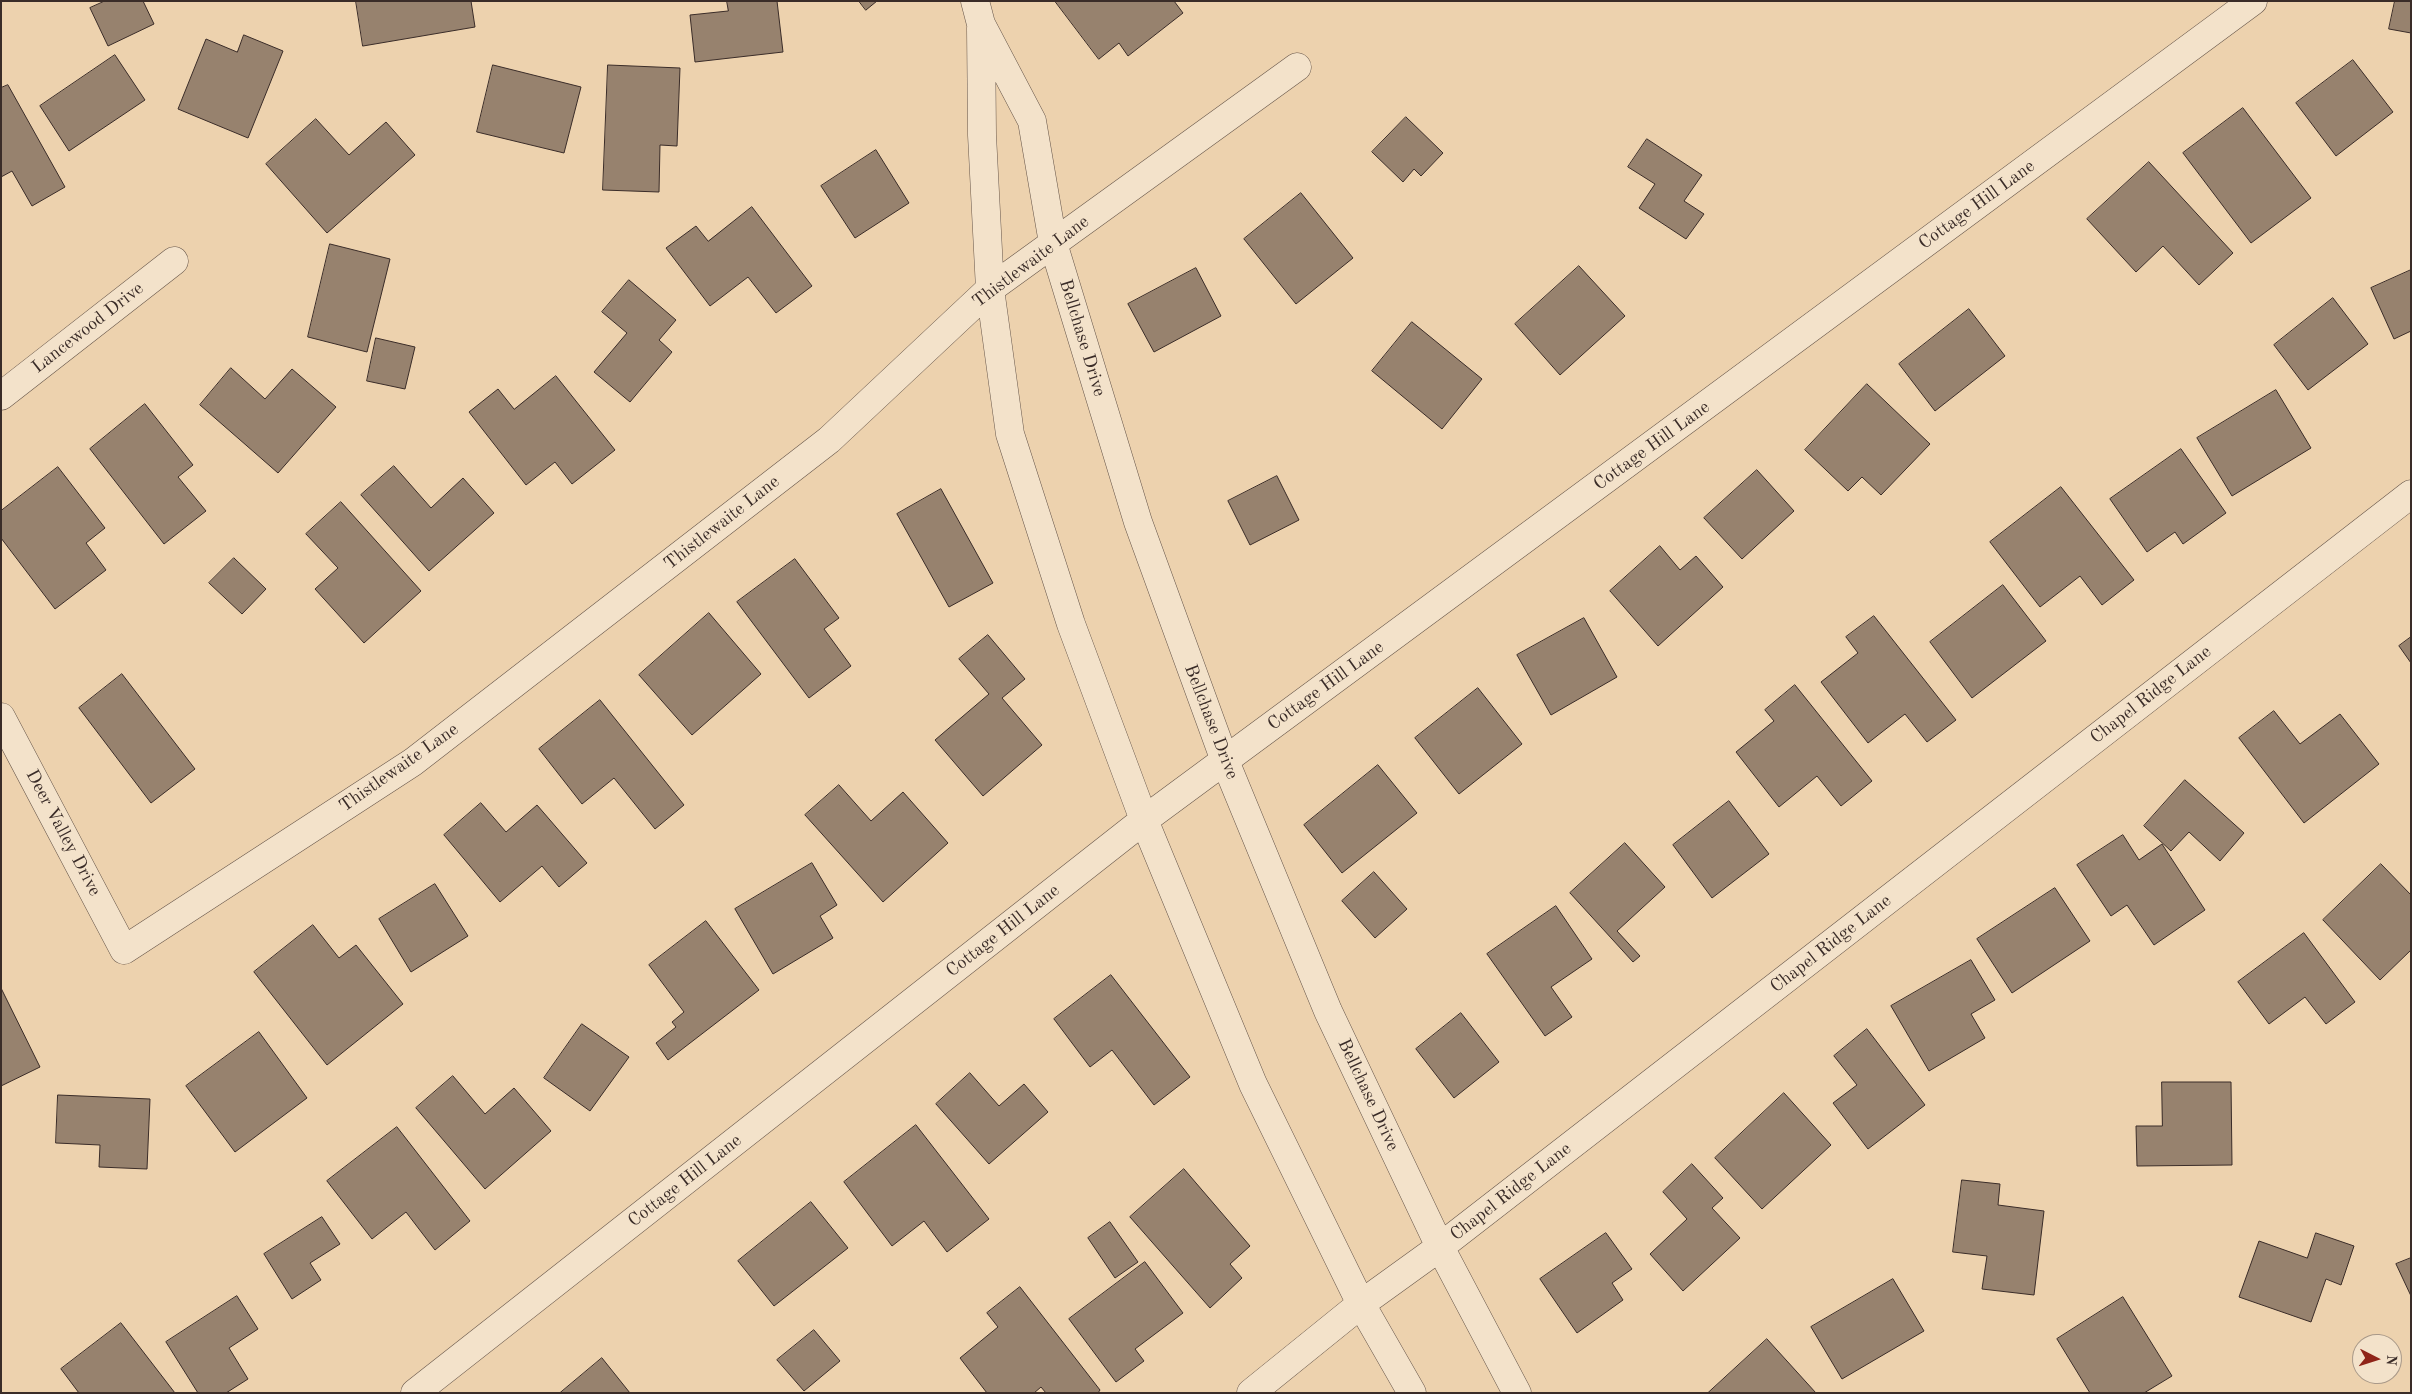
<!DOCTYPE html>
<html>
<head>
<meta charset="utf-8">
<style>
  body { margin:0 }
  #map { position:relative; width:2412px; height:1394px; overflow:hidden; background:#edd2ae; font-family:"Old Standard TT",serif }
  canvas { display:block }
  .frame { position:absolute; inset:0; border:2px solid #3a2c28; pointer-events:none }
  .north { position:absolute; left:2352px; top:1334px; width:50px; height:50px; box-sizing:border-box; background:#f3e2ca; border:1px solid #a99989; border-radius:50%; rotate:95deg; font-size:14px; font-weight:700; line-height:20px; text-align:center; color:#3a2c28 }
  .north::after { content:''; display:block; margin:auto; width:18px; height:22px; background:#8f2418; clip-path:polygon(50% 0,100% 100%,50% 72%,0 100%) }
</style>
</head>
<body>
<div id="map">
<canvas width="2412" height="1394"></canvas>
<div class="frame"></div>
<div class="north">N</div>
</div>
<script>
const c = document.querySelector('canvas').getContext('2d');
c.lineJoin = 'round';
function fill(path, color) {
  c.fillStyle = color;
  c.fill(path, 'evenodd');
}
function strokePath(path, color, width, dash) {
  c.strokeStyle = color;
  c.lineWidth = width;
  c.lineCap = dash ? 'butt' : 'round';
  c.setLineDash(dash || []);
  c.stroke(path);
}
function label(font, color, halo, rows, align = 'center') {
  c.font = font + ' "Old Standard TT",serif';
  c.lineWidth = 4;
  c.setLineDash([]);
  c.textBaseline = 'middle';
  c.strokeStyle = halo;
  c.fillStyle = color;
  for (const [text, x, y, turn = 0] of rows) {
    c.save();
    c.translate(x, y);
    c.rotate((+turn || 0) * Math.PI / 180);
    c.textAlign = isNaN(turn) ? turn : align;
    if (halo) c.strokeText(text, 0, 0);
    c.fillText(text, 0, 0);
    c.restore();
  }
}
const building = new Path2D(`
  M105,1H143L154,24L108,46L90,8Z
  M356,1H471L475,27L363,46Z
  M727,1H777L783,52L695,62L690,15L728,11Z
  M859,1H877L866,10Z
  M1055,1H1174L1183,13L1128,56L1119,43L1099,59Z
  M2395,1H2411V33L2389,29Z
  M244,35L283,51L248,138L178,109L206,39L237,52Z
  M115,55L145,100L69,151L40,106Z
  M2353,60L2393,112L2336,156L2296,103Z
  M493,65L581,87L564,153L477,132Z
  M608,65L680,68L677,146L660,145L659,192L603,190Z
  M8,85L65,187L32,206L12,171L1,177V88Z
  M2243,108L2311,198L2251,243L2183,153Z
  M1406,117L1443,153L1421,176L1414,169L1403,182L1372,152Z
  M316,119L349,155L386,122L415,155L327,233L266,164Z
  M1647,139L1702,175L1684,201L1704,214L1686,239L1639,208L1655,184L1628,167Z
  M876,150L909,203L855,238L821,186Z
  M2149,162L2233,253L2199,285L2163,246L2136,272L2087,219Z
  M1301,193L1353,258L1296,304L1244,239Z
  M752,207L812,286L776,313L748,277L710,306L666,248L696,226L708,241Z
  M330,244L390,259L367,352L308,337Z
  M1579,266L1625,316L1560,375L1515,324Z
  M1196,268L1221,316L1154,352L1128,304Z
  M2411,270V331L2394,339L2371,288Z
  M629,280L676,320L659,340L672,352L630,402L594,372L627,333L602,312Z
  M2333,298L2368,344L2308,390L2274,345Z
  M1969,309L2005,356L1935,411L1899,364Z
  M1412,322L1482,379L1442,429L1372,371Z
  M376,338L415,347L405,389L367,381Z
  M231,368L265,399L292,369L336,407L278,473L200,405Z
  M556,376L615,450L572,484L555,462L526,485L469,412L498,389L514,409Z
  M1867,384L1930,444L1881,495L1862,477L1848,491L1805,450Z
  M2276,390L2311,448L2232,496L2197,438Z
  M145,404L193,465L178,477L206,511L164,544L90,449Z
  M2181,449L2226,513L2183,544L2175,532L2147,552L2110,499Z
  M394,466L431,508L463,478L494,513L429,571L361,495Z
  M58,467L105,528L86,543L106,570L55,609L1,538V511Z
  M1757,470L1794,511L1742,559L1704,518Z
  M1277,476L1299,520L1250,545L1228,501Z
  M2061,487L2134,580L2102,605L2080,576L2040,607L1990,542Z
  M941,489L993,583L949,607L897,514Z
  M341,502L421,591L364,643L315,589L338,568L306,534Z
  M1660,546L1680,570L1696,556L1723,587L1658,646L1610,591Z
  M234,558L266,589L242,614L209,583Z
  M795,559L839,618L824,629L851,666L809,698L737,602Z
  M2003,585L2046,641L1972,698L1930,642Z
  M709,613L761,674L692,735L639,675Z
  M1874,616L1956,720L1927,742L1905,714L1868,743L1821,682L1858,653L1846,637Z
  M1584,618L1617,677L1551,715L1517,655Z
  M988,635L1025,679L1002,698L1042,745L983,796L935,740L989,694L959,659Z
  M2411,637V663L2399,646Z
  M122,674L195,769L151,803L79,708Z
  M1795,685L1872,781L1841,806L1817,776L1779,807L1736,752L1774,721L1765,710Z
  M1478,688L1522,744L1459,794L1415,738Z
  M600,700L684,805L655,829L614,778L582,804L539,749Z
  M2274,711L2300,744L2340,714L2379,764L2304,823L2239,738Z
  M1378,765L1417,813L1342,873L1304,825Z
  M2185,780L2244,833L2220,861L2189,832L2171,851L2144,826Z
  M839,785L871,821L903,792L948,843L883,902L805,815Z
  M1729,801L1769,854L1712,898L1673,845Z
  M481,803L506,832L537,805L587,863L559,887L542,866L500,902L444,835Z
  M2123,835L2139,860L2162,844L2205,910L2154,945L2127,905L2111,916L2077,865Z
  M1625,843L1665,887L1617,931L1640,956L1633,962L1570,893Z
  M812,863L837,905L820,916L833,938L773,974L735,909Z
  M2381,864L2411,895V950L2380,980L2323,920Z
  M1374,872L1407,909L1375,938L1342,901Z
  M435,884L468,936L411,972L379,919Z
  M2055,888L2090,941L2012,993L1977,939Z
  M1556,906L1592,959L1551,987L1572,1017L1545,1036L1487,954Z
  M706,921L759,990L668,1060L656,1043L676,1027L672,1022L684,1012L649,965Z
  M313,925L339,958L356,945L403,1004L327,1065L254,972Z
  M2304,933L2355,1002L2326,1024L2305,997L2269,1024L2238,982Z
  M1971,960L1995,1000L1971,1014L1985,1038L1929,1071L1891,1006Z
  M1111,975L1190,1077L1154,1105L1112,1050L1090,1067L1054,1019Z
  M1,988L40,1067L1,1086Z
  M1461,1013L1499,1062L1454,1098L1416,1049Z
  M582,1024L629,1057L590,1111L544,1078Z
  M1867,1029L1925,1105L1868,1149L1833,1103L1857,1085L1834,1056Z
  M259,1032L307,1098L235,1152L186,1086Z
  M970,1073L999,1106L1024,1084L1048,1112L989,1164L936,1104Z
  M453,1076L485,1114L514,1088L551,1131L485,1189L416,1108Z
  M2162,1082H2231L2232,1165L2137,1166L2136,1126H2162Z
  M1784,1093L1831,1145L1762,1209L1715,1158Z
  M58,1095L150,1099L147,1169L99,1167L100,1145L56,1143Z
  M916,1125L989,1219L947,1252L924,1221L892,1246L844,1182Z
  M397,1127L470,1221L435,1250L406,1212L372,1239L327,1181Z
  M1692,1164L1723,1198L1712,1208L1740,1238L1683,1291L1650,1254L1687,1219L1663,1192Z
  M1184,1169L1250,1246L1230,1264L1242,1278L1210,1308L1130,1217Z
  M1962,1180L2000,1184L1998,1205L2044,1211L2034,1295L1982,1289L1987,1256L1953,1252Z
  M811,1202L848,1248L774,1306L738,1261Z
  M322,1217L340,1244L310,1263L321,1280L292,1299L264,1254Z
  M1110,1222L1138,1262L1115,1278L1088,1238Z
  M1606,1233L1632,1269L1612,1283L1623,1300L1577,1333L1540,1279Z
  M2316,1233L2354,1246L2341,1285L2326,1279L2311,1322L2239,1297L2259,1241L2307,1258Z
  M2411,1258V1296L2396,1264Z
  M1145,1262L1183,1313L1135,1349L1144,1361L1116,1382L1069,1319Z
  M1893,1279L1924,1331L1842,1379L1811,1327Z
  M1020,1287L1100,1390L1098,1393H1046L1041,1387L1034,1393H987L960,1358L998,1327L987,1313Z
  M237,1296L258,1329L229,1348L248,1379L226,1393H198L166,1342Z
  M2123,1297L2172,1376L2144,1393H2090L2057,1339Z
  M121,1323L175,1393H79L61,1369Z
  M814,1330L840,1361L804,1391L777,1360Z
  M1767,1339L1816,1393H1708Z
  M602,1358L630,1393H560Z`);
fill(building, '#97826e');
strokePath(building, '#3a2c28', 1);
const street = new Path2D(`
  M975,1L981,24L1032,121L1053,243L1138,522L1225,761L1328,1011L1440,1247L1517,1393
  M981,28L982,135L990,289L1010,434L1071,624L1144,820L1253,1084L1361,1304L1412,1393
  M1,396L174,261
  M1,717L124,950L413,762L829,440L990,289L1297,67
  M415,1393L1144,820L2253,1
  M1251,1393L1361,1304L1440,1247L2411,494`);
strokePath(street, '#67564a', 29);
strokePath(street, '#f3e2ca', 28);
label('18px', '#3a2c28', '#f3e2ca', [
  ["Cottage Hill Lane",1977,205,-36],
  ["Thistlewaite Lane",1031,262,-37],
  ["Lancewood Drive",88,328,-38],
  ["Bellchase Drive",1082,338,73],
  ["Cottage Hill Lane",1652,446,-36],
  ["Thistlewaite Lane",722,523,-38],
  ["Cottage Hill Lane",1326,686,-36],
  ["Chapel Ridge Lane",2151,695,-38],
  ["Bellchase Drive",1211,722,69],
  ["Thistlewaite Lane",399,768,-35],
  ["Deer Valley Drive",63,833,62],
  ["Cottage Hill Lane",1003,931,-38],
  ["Chapel Ridge Lane",1831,944,-38],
  ["Bellchase Drive",1368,1095,65],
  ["Cottage Hill Lane",685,1181,-38],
  ["Chapel Ridge Lane",1511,1192,-38]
]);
</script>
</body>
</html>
